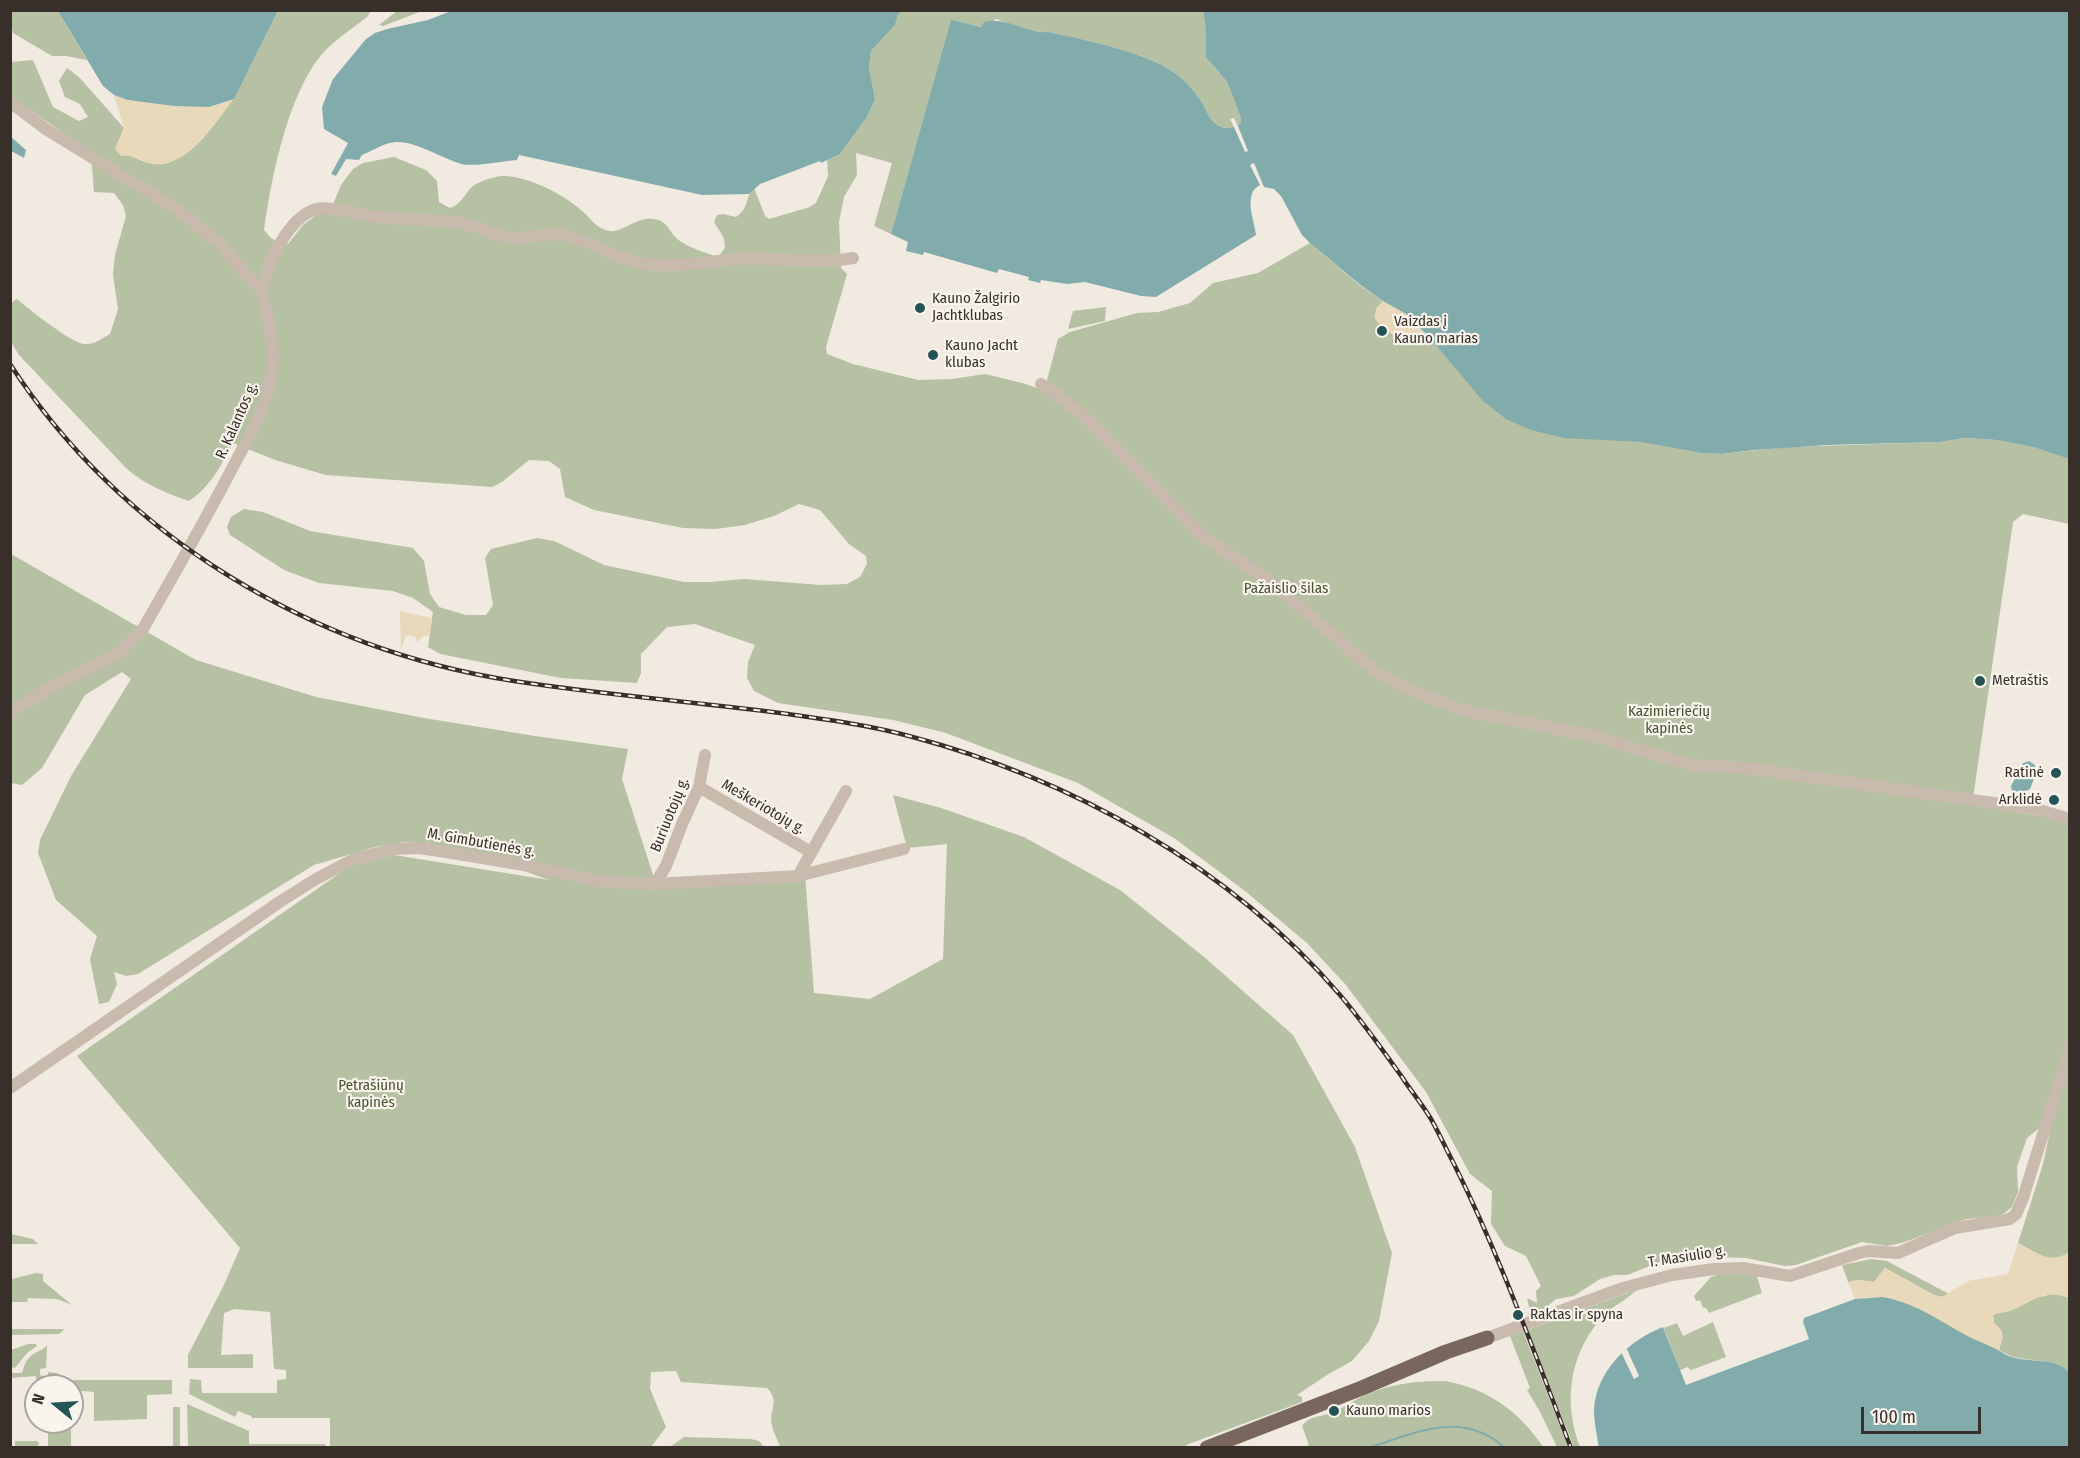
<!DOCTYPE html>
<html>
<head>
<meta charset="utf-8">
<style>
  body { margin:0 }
  #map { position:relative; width:2080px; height:1458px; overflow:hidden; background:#f1eae1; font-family:"Fira Sans Condensed",sans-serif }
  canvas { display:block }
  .frame { position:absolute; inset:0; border:12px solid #382f2b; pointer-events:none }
  .north { position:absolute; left:24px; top:1374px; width:60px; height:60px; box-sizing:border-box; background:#f9f4ed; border:2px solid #aca59f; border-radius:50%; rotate:288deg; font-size:16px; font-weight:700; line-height:24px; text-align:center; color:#382f2b }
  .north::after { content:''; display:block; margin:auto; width:21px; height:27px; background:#245456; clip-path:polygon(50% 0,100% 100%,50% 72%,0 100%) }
  .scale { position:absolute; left:1861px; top:1407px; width:120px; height:27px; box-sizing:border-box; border:3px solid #382f2b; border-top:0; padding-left:8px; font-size:18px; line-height:21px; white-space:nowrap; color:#382f2b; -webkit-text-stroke:4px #f9f4ed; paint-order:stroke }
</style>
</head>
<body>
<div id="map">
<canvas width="2080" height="1458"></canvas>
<div class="frame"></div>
<div class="north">N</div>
<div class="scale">100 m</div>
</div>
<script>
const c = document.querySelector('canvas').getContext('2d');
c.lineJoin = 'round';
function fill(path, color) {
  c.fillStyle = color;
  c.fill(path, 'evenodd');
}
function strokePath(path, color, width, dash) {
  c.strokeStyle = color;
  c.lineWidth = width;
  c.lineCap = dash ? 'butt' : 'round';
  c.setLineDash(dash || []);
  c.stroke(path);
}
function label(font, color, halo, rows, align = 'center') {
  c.font = font + ' "Fira Sans Condensed",sans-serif';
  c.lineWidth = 4.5;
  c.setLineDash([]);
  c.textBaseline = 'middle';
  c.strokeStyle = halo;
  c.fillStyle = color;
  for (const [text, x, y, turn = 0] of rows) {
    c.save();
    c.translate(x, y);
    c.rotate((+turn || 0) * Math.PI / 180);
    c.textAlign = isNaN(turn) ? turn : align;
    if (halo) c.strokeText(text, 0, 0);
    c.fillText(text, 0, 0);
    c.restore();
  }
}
fill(new Path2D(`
  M10,11H58L87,60L66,56H52L13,33L11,25Z
  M278,11H371L367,17C349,31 328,44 315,63C286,106 271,179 264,230L272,239L288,244L303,225L334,202L341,185L353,169L363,163L394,157L426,170L437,181L439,202L450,208C462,204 464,194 473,186C478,182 496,176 503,176C528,176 563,194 581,210C590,217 594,226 605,230C621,236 635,216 653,219C670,221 668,233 680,241C690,248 706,253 718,257L725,248L724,238L714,222L717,215L723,214L736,217C750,208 744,198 754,188L765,216L769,219L810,207L816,203L828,176L827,160L840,154L867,117L875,99L869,67L871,51L895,25L898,15L902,11H1203L1214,67L1227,82L1240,115L1241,122L1238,126L1234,118L1230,119L1234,127C1227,128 1222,129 1216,124C1209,119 1206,109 1201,101C1195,92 1188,84 1180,77C1150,51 1088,42 1049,32C1032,33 1012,24 996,19L982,27L951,21L891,234L874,226L892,163L856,153L857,175L844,197L839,222L841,268L847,274L826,347L827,354L853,364L918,380L952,379L985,374L1026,384L1044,391L1058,339L1070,332L1137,313L1158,312L1190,303L1213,283L1258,273L1310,243L1358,284L1383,301L1376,309L1418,341L1428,336L1464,377L1604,439L1640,442L1701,453L1721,454L1788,447L1940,442L1965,438L1997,440L2033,447L2069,459V524L2023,514L2013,522L1972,805L2059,819L2069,826V1252C2051,1266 2036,1252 2018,1243L2043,1164L2053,1117L2027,1138L2017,1167L2018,1192L2012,1207L2006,1212L1999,1216L1966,1219L1905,1242L1887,1246L1862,1242L1796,1265L1785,1266L1746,1258L1718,1257L1679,1258L1660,1262L1627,1275H1614L1600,1279L1574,1296L1556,1299L1538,1314H1531L1527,1298L1537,1303L1536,1291L1541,1286L1526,1256L1505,1246L1491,1224L1492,1191L1470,1174L1426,1092L1346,985L1307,943L1245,891L1174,838L1078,783L946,733L893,720L778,703L754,691L747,678L748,662L755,645L695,624L667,627L641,654V673L637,683L561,678L440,654L428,647L433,612L413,598L393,591L319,583L284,570L230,535L227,527L231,517L244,509L263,512L310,531L413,548L424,561L430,594L439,607L466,615H486L493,605L485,558L491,549L537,538L554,541L604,565L684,582H710L744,579L821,585L847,584L860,577L867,564L866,556L849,544L820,510L799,504L774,516L745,525L716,529L683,528L594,510L565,497L560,469L549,461L529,460L502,482L492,487L326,475L275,460L233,443C220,467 211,486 189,501C166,493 146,485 127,469L19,355L11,342V303L17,299C27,308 73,344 84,344C94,345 101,339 110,334L118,309L113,275L115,255L126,216L123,205L114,193L94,192L91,153L26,107L11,112V62L33,60L53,107L79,121L88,117L80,104L65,97L59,81L67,68L79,77L124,128L115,149C130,154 145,166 162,164C212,158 257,52 278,11Z
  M397,11V10L422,11L383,26L379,25Z
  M1106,307L1105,321L1068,329L1073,311Z
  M11,554L196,660L316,697L424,718L535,736L628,749L622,779L656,884L805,875L814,993L870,999L943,959L947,844L907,848L893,795L941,808L1024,837L1120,890L1203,956L1293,1035L1355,1147L1392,1253L1379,1321L1369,1341L1352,1361L1327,1375L1297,1395L1302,1397V1402L1186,1445L1185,1447H780C778,1440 773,1432 772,1425C768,1411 781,1402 767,1388L681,1382L676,1371L651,1372L650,1389L666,1427L651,1447H330V1418H252L251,1416L238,1411L235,1417L189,1394L190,1379L201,1380L202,1393H277V1380L286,1379V1370L274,1369L270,1312L234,1309L224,1313L221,1355L253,1354V1368H188V1355L223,1287L240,1248L77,1056L350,866L394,855L549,880L469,851L432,844L404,842L375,847L314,865L138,974L126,976L114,972L117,984L109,1002L99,1004L90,959L97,936L56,900L38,853L40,840L71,776L131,679L122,672L85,695L42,768L22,785L11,783Z
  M11,1234L33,1239L38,1244H11Z
  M10,1251L12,1279L36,1273L43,1274V1281L72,1305L57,1299L28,1298L27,1302H11Z
  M1871,1259L1887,1261L1949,1294L1942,1297L1934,1295L1885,1268L1874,1282L1858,1280L1848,1282L1842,1265Z
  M1719,1274H1754L1757,1276L1762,1293L1709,1313L1706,1308H1703L1700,1300L1696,1301L1694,1296L1711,1277Z
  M1636,1290C1628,1299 1615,1305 1606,1313C1570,1350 1562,1400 1580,1447H1574L1527,1330Z
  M2057,1293L2069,1298L2068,1321L2070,1323L2069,1372C2051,1355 2021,1365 1999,1350C2003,1336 2006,1333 1994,1323L1993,1315L1998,1312L2010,1311L2031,1299Z
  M1713,1322L1726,1357L1694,1369L1690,1370L1688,1367L1680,1370L1664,1328L1677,1323L1683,1336Z
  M12,1329H65L59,1334L12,1335Z
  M1523,1331L1568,1447H1557L1540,1412L1527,1390L1530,1388L1510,1336Z
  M28,1344H36L37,1346L27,1353L15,1368L11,1367V1350Z
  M47,1345L46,1368L40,1369V1375L43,1376V1386H36V1376L11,1378V1373H22C24,1368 25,1361 29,1358C34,1351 42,1352 47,1345Z
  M48,1372L57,1373L69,1380H172V1394L147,1395V1419L94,1421V1392L72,1390V1386H48Z
  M1445,1381C1487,1388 1520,1412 1543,1447H1304L1309,1445L1302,1426C1309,1416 1320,1417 1331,1413C1341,1409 1350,1403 1359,1398C1387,1384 1414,1381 1445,1381Z
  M187,1404L249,1431V1444H325L326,1447H188Z
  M173,1407H180V1447H173Z
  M48,1422H71V1447H48Z
  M684,1437L751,1439L759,1441L764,1447H670Z
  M15,1441H37L39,1443L38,1447H15Z`), '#b6c0a2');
fill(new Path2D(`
  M114,95L128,100L209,107L234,99C216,122 191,161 161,164C144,165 138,154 121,156L115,149L124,128Z
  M1383,301L1406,314L1428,336C1421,340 1413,346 1405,343C1399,342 1393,335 1389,332C1374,320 1369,317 1383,301Z
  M400,611L432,618L429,636H423L417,642L415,637L406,635L401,650Z
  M2018,1243C2036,1252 2051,1266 2069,1252V1298C2042,1288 2035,1301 2012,1310C2006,1313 2000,1312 1993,1315L1994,1323C2006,1333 2003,1336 1999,1350C1988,1345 1976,1340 1965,1335C1929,1316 1899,1290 1855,1299L1848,1282L1858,1280L1874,1282L1885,1268L1934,1295L1942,1297L1968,1281L2008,1274Z`), '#e9d9bb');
fill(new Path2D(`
  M58,11H278L234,99L209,107L174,106L128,100L114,95L103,86Z
  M451,11H902L898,15L895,25L871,51L869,67L875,99L867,117L840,154L821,163L820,161L760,184L749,194L702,195L519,155L517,160C503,161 475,167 462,164C443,159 416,141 396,142C386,142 372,151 362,155L359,160L346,159L336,176L331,174L348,143L324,129L322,107L333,79L366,39L375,33L387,29L428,20Z
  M1203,11H2069V459L2033,447L1997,440L1965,438L1940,442L1827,445L1755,450L1721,454L1701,453L1640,442L1564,438L1531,430L1506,419L1483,401L1428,336L1406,314L1383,301L1359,284L1310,243L1302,235L1281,196L1274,189L1264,187L1254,163L1250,165L1260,185C1242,194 1255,222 1256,235L1156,297L1141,296L1085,282L1067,284L1041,280L1040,283L1028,280L1029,277L999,269L997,273L924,252L923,255L906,251L908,242L891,234L951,20L981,27L984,22C1007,16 1026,34 1049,32C1087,41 1151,52 1180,77C1188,84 1195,92 1201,101C1206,109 1209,119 1216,124C1222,129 1227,128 1234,127L1245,152L1248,151L1238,126L1241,122L1240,115L1227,82L1206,57V28Z
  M11,137L26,150L24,158L11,151Z
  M2029,761L2035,765L2036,773L2030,789L2024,792L2012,791L2011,786L2023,763Z
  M1882,1297C1913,1302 1935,1318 1962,1333C1972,1339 1984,1343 1996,1349C2001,1351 2006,1356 2012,1357C2031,1363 2054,1357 2069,1372V1447L1599,1448C1597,1436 1594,1422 1594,1410C1596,1371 1629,1340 1663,1327L1686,1385L1809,1339L1803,1322L1804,1318L1855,1299Z`), '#82abac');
fill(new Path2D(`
  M1625,1345L1639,1376L1634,1379L1621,1352L1626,1350Z`), '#f1eae1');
strokePath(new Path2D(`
  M1368,1448C1415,1433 1462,1409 1505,1448`), '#82abac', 2);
strokePath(new Path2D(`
  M10,102L47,130L178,210L220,244L255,284L262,289C267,314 275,344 272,370C269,403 250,435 235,463C206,519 175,573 144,627C118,661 95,664 59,683C42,692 27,702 10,712
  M262,289C268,262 288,218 316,209C328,205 363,216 379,217C409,221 440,218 469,225C485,229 501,239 518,238C535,237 549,232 567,236C592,242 614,258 640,263C674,269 705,261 739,259C777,257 815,265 853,258
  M1041,384L1056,394L1093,424L1200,534L1272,583L1376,672L1408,689L1462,710L1599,737L1641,751L1694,765L1746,768L2036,809L2070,819
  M699,787L811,852
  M798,876L846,791
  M655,884L666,866L682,824L699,787L705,755
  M10,1088L278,903L316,879L354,859L394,849L419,848L446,852L524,865L604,882L655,884L798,876L904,849
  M1487,1338L1623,1288L1672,1275L1714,1269L1743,1268L1790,1276L1859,1253L1868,1251L1898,1253L1955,1228L2010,1219L2016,1214L2023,1198L2070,1048`), '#c9baae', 12);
strokePath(new Path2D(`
  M1207,1448L1362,1388L1446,1352L1487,1338`), '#79675e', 15);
const rail = new Path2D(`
  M10,364C122,537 313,650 514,681C605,695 697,702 788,714C829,720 869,725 909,736C1072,779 1229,866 1340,995C1362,1021 1382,1049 1402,1077C1411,1091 1422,1104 1431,1119C1439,1133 1446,1149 1454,1164C1500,1256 1534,1352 1571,1448`);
strokePath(rail, '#382f2b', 4.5);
strokePath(rail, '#f9f4ed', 2, [7]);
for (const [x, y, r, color] of [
  [920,308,6,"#245456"],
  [1382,331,6,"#245456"],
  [933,355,6,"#245456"],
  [1980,681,6,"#245456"],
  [2056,773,6,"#245456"],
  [2054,800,6,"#245456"],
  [1518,1315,6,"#245456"],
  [1334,1411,6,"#245456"]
]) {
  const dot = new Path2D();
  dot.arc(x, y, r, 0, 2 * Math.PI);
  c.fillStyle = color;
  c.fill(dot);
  strokePath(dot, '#f9f4ed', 2);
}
label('15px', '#382f2b', '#f9f4ed', [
  ["Kauno Žalgirio",932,299],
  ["Jachtklubas",932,316],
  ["Vaizdas į",1394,322],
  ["Kauno marias",1394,339],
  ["Kauno Jacht",945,346],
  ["klubas",945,363],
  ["Metraštis",1992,681],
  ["Ratinė",2044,773,"right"],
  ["Arklidė",2042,800,"right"],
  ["Raktas ir spyna",1530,1315],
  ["Kauno marios",1346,1411]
], 'left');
label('15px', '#382f2b', '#f9f4ed', [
  ["R. Kalantos g.",237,421,-66],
  ["Meškeriotojų g.",763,807,30],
  ["Buriuotojų g.",670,815,-68],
  ["M. Gimbutienės g.",481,843,10],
  ["T. Masiulio g.",1687,1257,-9]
]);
label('15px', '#485431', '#f9f4ed', [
  ["Pažaislio šilas",1286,589],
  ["Kazimieriečių",1669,712],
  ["kapinės",1669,729],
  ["Petrašiūnų",371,1086],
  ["kapinės",371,1103]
]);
</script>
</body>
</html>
